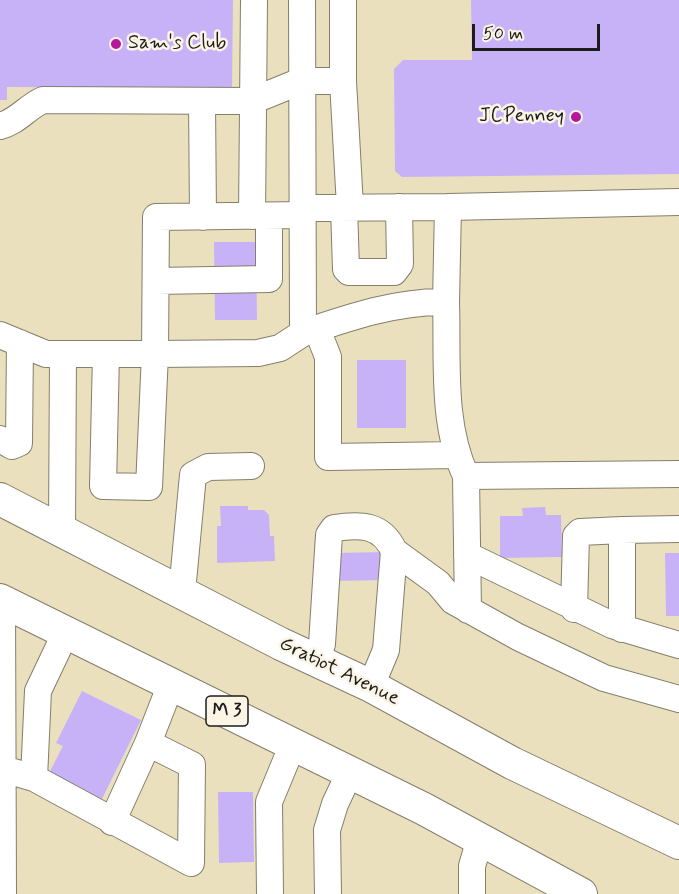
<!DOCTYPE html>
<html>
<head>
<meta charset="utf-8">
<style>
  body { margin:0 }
  #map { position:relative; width:679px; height:894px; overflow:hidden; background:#ebe0bd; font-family:Mynerve,sans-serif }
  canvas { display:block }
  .scale { position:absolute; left:472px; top:24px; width:128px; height:27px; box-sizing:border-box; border:3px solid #1c1c1c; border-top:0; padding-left:8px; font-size:18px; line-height:21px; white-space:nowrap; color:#1c1c1c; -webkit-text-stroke:4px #fcf5e5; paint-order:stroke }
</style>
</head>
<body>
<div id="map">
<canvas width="679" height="894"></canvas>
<div class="scale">50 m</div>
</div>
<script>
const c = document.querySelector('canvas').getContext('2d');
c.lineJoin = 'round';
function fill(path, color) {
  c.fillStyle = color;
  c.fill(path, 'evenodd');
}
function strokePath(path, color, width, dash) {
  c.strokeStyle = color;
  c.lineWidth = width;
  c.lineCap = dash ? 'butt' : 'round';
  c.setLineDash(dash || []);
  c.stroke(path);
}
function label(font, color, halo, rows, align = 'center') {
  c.font = font + ' Mynerve,sans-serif';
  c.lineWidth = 5;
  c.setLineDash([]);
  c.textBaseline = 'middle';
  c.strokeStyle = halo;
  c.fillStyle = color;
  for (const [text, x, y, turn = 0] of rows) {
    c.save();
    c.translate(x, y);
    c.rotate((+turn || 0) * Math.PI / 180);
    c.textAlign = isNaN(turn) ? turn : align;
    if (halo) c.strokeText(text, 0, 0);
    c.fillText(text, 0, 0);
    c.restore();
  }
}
fill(new Path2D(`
  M0,0H233L232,88L7,87V100H0Z
  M471,0H679V174L402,177L395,171L394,69L403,60H472Z
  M214,242H256L257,320H215Z
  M357,360H406V428H357Z
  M220,506H248V510H264L269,515L270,536H274L275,561L217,563V526H221Z
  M545,507L546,515H561L562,557L500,558V516H523L522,508Z
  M384,552V580L335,581V553Z
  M665,553H679V616H666Z
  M82,691L141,720L101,801L48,775L63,746L56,743Z
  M218,792H253L254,862L219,863Z`), '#c7b2f8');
const minor = new Path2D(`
  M343,81V0
  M202,101L203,217
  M0,126C17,122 27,107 43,100L252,101L301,81H343L350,207
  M344,207L346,269L349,272H394L400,264L399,207
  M448,207L679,202
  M301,208L448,207L446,302
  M252,216L254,0
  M156,281L269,279V216
  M317,329L328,357V457L456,455
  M303,333C350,317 397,301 446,302C448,359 441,423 466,476L679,474
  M0,335L46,354H155L258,353L280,348L303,333L302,0
  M106,354L103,486L149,487L155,354L156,217L301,215
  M0,439L12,446L19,443L20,343
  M466,476L468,610
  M62,529L63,354
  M622,530L679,529
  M394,551L438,583L453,601L518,637L604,678L679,699
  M467,555L612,625L679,645
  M182,592L193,475L208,467L251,466
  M2,600L3,894
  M574,609L576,536L580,532L622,530V629
  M317,661L322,644L329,535L334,528C360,524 382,524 394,551L386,650L371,686
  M3,769L34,778L191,863L192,765L148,743L171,684
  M34,778L38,691L66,632
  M112,822L148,743
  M270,894L269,802L293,744
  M328,894L327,830L335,804L350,772
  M472,894V866L480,839`);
const major = new Path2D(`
  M0,499L281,644L371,686L512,763L679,843
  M0,600L424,809L581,894`);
strokePath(minor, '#847e6c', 28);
strokePath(major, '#847e6c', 34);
strokePath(minor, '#fff', 26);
strokePath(major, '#fff', 32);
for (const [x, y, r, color] of [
  [116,44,6,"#b5179e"],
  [576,117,6,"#b5179e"]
]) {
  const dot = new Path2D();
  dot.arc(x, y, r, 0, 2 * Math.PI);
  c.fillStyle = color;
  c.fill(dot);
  strokePath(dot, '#fcf5e5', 2);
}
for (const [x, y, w] of [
  [227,711,42]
]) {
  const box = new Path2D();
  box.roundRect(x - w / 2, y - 15, w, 30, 4.5);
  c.fillStyle = '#fcf5e5';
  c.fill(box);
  strokePath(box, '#1c1c1c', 1.5);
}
label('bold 18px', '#1c1c1c', null, [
  ["M 3",227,711]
]);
label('20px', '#1c1c1c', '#fcf5e5', [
  ["Sam's Club",128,44],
  ["JCPenney",564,117,"right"]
], 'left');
label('20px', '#1c1c1c', '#fcf5e5', [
  ["Gratiot Avenue",339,672,26]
]);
</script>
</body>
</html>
